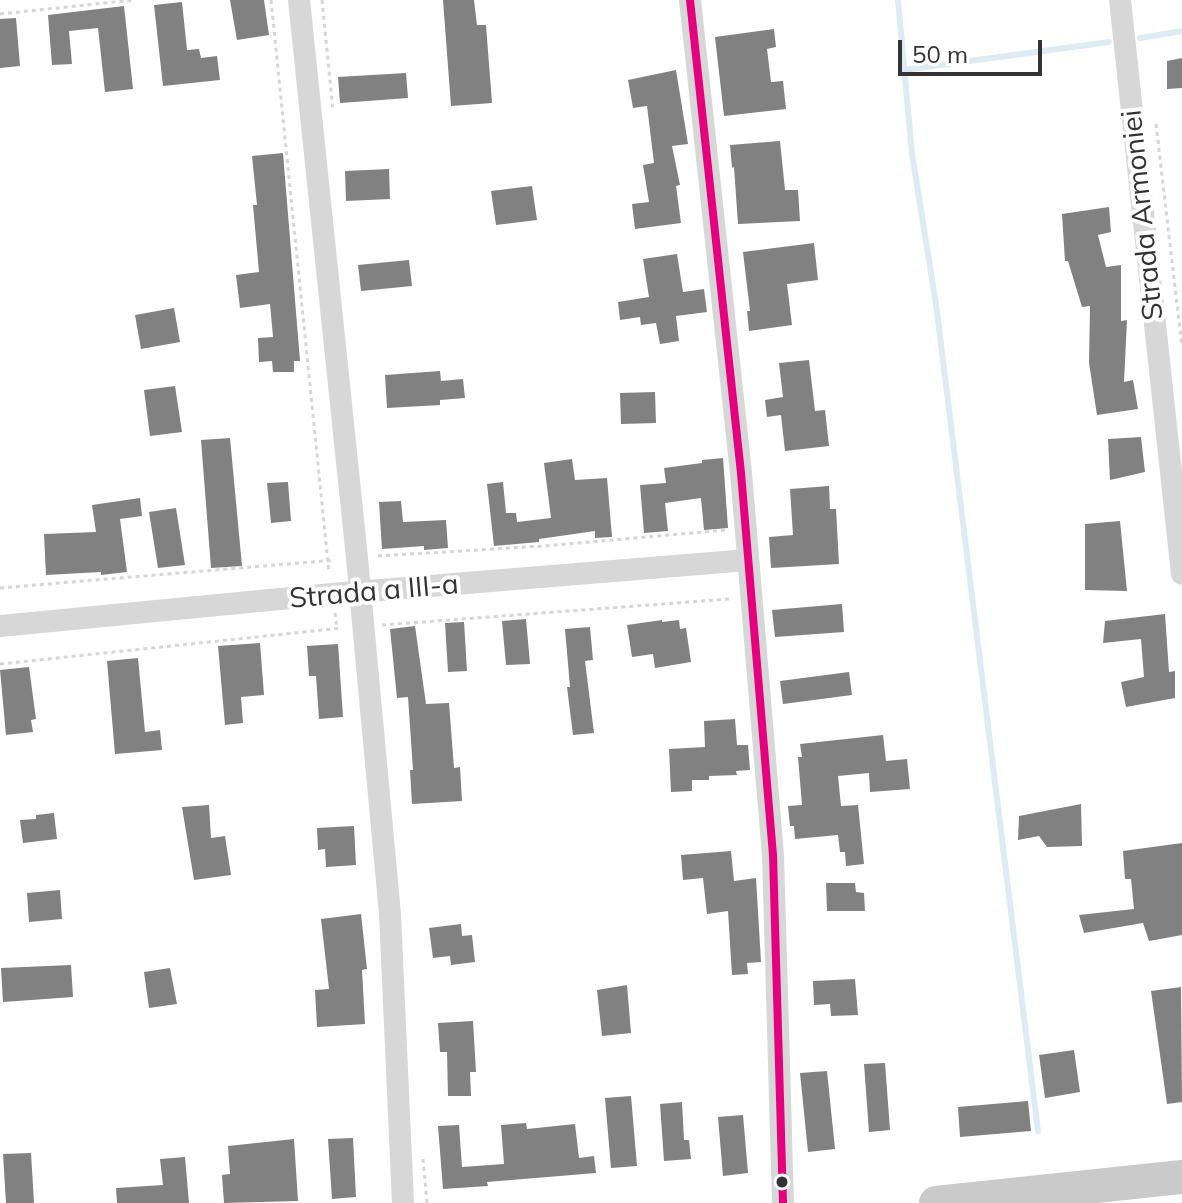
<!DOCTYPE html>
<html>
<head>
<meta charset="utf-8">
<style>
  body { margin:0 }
  #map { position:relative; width:1182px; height:1203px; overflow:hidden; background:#fff; font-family:Mulish,sans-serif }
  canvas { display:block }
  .scale { position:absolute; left:898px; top:40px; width:144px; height:36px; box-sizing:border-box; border:4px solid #333; border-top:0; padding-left:10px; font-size:24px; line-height:28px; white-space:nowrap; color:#333; -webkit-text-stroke:6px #fff; paint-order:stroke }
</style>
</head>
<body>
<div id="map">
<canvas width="1182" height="1203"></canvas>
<div class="scale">50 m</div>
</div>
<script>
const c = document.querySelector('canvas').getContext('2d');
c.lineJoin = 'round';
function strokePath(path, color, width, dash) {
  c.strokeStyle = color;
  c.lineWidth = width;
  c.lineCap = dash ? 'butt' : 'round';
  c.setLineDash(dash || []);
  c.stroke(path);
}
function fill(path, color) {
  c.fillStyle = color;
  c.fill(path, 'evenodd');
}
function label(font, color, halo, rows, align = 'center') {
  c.font = font + ' Mulish,sans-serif';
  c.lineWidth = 8;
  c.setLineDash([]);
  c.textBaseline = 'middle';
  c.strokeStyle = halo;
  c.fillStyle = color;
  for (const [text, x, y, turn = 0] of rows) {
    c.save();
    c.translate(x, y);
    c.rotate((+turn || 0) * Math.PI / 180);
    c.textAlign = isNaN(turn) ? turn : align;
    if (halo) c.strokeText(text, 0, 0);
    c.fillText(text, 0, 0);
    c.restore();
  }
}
strokePath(new Path2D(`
  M898,0L912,154L936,304L1038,1131
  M1140,38L1182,31
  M904,70L1109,42`), '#ddebf3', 6);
fill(new Path2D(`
  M230,0H264L269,35L237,40Z
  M443,0H474L477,25H486L492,103L451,106Z
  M182,2L187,50L199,49L201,58L217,56L220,80L163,86L154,5Z
  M124,6L133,89L105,92L98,28L69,31L72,64L52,65L48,15Z
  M16,18L20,66L0,68V19Z
  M774,29L776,47L767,49L771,82L783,81L786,109L724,116L715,37Z
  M1182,58V88L1167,89V61Z
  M676,70L688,144L672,146L680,185L676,186L681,223L635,229L632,204L649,202L643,165L654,163L647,106L633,108L628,80Z
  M406,73L408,98L340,103L338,77Z
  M780,141L785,190H798L800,221L738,224L734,167L732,168L730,145Z
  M283,153L300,361H294V372H273L272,361L259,362L258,338L273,337L270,304L240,308L236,275L259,272L253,205H257L252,156Z
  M389,169L390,199L346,201L345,171Z
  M532,186L537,220L496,225L491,191Z
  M1109,207L1111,232L1098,235L1106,267L1121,265V321L1127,320L1124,382L1133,380L1138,409L1097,415L1089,363L1090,306L1082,307L1068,261H1065L1062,214Z
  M814,243L818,280L787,284L792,325L749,331L747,311H750L743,252Z
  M677,254L683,292L704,289L707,312L676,316L679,341L660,344L656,323L641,325L640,317L620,320L618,302L649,297L643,259Z
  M409,260L412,286L361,291L358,265Z
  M174,308L180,342L141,349L135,315Z
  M809,360L815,411L825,410L829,446L785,451L781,415L767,417L765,400L783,397L779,363Z
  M440,371L441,381L463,379L465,398L440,400V405L387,408L385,375Z
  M175,386L182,432L150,436L144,390Z
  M655,392L656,423L621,424L620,393Z
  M1141,437L1145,472L1110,480L1108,439Z
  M230,438L242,566L211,568L201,440Z
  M723,458L728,528L704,530L701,498L665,503L668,531L644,533L640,485L666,483L664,468L702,463V460Z
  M572,459L575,480L607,478L612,537L595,538V531L539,539V542L494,546L487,484L503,482L506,513H516L517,522L551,518L544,463Z
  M288,482L291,521L271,523L267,483Z
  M829,486L830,509H836L839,564L771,568L769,537L793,535L790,489Z
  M140,498L142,516L120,519L127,572L101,575V572L46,575L44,534L96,532L92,505Z
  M401,501L403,522L446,520L448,548L424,550V546L382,549L379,502Z
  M176,508L185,565L158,568L149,512Z
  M1120,521L1127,591L1085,590V524Z
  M842,604L844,632L775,637L772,610Z
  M1165,614L1169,672L1175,671V698L1126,707L1121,682L1144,677L1141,639L1103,643L1105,621Z
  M526,619L530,664L506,665L502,621Z
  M662,620V622L679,620L680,629L686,628L691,662L655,668L653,654L632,657L627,625Z
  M464,622L467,671L448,672L445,623Z
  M415,626L426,704L449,703L454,768L460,767L462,801L412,804L410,770H413L408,697L397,698L390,629Z
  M590,627L593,660L585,661L594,733L573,735L567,687H570L565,629Z
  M260,643L264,695L241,697L243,723L225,725L218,646Z
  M338,644L343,717L319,719L316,676H309L307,646Z
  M138,658L145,732L160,730L162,750L115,754L107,661Z
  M29,667L36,719L31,720L33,732L6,735L0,670Z
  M849,672L852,695L783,704L780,681Z
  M735,719L737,745H748L750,770L736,771L737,775L709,776V780H692V791L671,792L669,749L705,747L704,721Z
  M883,735L886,761L907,759L910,789L870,792L869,773L838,776L841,806L858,805L864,864L846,866L845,852H840L838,835L795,839L794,826H790L788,806L802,805L798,757H802L800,744Z
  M1081,804L1082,846L1047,847L1039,836L1018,840L1019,816Z
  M209,805L211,838L225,836L231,875L194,880L182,807Z
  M54,813L57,839L23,843L20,820L36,819V815Z
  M354,826L356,865L326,867L325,849L318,850L317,828Z
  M1182,843V935L1149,941L1143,923L1084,933L1079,915L1134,909L1131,879H1125L1123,851Z
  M731,851L734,881L756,878L761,962L747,963L748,974L732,975L728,911L707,914L703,878L683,880L681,855Z
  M826,883H855L856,892L864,893L865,911H827Z
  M60,890L62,919L29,922L27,893Z
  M361,914L367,969L362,970L365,1024L317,1027L315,990L329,989L321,919Z
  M461,924L462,936L472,935L475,962L451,965L450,956L433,958L429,928Z
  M71,965L73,997L3,1002L1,968Z
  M170,968L177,1004L149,1008L144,972Z
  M855,979L858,1015L831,1016L830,1004L814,1005L813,981Z
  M627,985L631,1033L602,1036L597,990Z
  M1181,987L1182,1102L1167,1104L1151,991Z
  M473,1021L476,1072H470L471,1096H448L447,1052H440L438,1023Z
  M1074,1050L1080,1092L1045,1098L1039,1055Z
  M885,1063L890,1130L869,1132L864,1064Z
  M827,1071L835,1149L808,1152L800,1073Z
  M631,1096L637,1166L611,1168L605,1098Z
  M1028,1101L1031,1131L960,1137L958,1107Z
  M682,1102L684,1140H689L691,1159L664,1161L660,1104Z
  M743,1115L748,1173L723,1176L718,1117Z
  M526,1123L527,1129L575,1124L579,1158L594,1156L596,1173L487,1182L488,1186L443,1189L438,1126L459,1125L462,1167L504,1164L501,1125Z
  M353,1138L356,1197L332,1199L328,1139Z
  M294,1139L298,1201L224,1203L222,1175L230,1174L228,1146Z
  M31,1153L34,1203H6L3,1154Z
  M185,1157L189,1203H117L116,1188L163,1185L160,1159Z`), '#818181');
strokePath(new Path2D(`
  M271,0L329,573
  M322,0L333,111
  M0,14L134,0
  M1156,124L1182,347
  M378,556L544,546L726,530
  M0,588L335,560
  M335,613L337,629
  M382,625L729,599
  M0,664L342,628
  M423,1159L427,1203`), '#d6d6d6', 3, [4, 4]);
strokePath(new Path2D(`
  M299,0L357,558L390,914L403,1203
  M690,0L741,473L773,855L783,1203
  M1120,0L1182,574
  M0,626L332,594L748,560`), '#d7d7d7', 22);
strokePath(new Path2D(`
  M936,1203L1182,1177`), '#cacaca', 34);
strokePath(new Path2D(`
  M690,0L741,473L773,855L783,1203`), '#e5007d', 8);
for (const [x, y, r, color] of [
  [782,1182,7,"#333"]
]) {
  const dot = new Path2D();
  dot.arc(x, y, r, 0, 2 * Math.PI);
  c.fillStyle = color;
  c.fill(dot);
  strokePath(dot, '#fff', 3);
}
label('28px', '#333', '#fff', [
  ["Strada Armoniei",1143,215,-96],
  ["Strada a III-a",374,592,-5]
]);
</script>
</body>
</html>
